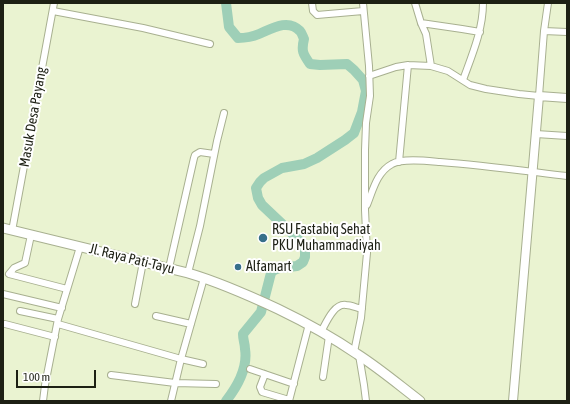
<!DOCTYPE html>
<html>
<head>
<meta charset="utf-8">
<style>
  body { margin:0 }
  #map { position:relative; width:570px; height:404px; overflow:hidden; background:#eaf3d1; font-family:"Asap Condensed",sans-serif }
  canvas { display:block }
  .frame { position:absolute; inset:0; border:4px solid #1d2014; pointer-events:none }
  .scale { position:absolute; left:16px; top:370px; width:80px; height:18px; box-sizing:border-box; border:2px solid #1d2014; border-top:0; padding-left:5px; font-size:12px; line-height:14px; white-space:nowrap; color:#1d2014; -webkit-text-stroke:3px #fff; paint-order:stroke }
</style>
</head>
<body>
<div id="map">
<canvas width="570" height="404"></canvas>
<div class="frame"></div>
<div class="scale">100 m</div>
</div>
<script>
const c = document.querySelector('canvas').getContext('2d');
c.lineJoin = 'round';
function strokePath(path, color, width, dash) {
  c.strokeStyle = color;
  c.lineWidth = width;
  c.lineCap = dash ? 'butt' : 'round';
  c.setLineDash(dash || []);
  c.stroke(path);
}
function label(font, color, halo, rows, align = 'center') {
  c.font = font + ' "Asap Condensed",sans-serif';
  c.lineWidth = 4;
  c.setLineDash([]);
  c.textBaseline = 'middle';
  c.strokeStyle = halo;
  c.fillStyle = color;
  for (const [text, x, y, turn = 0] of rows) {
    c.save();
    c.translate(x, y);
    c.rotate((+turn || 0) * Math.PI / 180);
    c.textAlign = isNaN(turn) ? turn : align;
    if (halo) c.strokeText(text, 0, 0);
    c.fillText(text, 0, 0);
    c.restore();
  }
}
strokePath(new Path2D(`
  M226,401C237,387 248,368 245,349C245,343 243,341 243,334L261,312L271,273L274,270L279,268L297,266L303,262L305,257V248L298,239L262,205L258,198L256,188L260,182L264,178L282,168L304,164L317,158L345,140L354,133L362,112L366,91L363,80L354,70L347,64L320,65L310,64C303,54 301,51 304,39C303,37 302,33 300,31C288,18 271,29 259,34C252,37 245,38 238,38L229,27L226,3`), '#9ecfb7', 10);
const street = new Path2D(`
  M312,3L313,11L317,15L363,11
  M415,3L421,23L426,34L431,66
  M53,11L143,28L210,44
  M421,23L462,29L480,32
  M544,31L567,32
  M369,76L396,67L408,65L431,66L448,71L470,85L486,89L519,94L539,96L544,31L548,3
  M463,80C472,55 483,30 483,3
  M536,134L567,136
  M399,162L408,65
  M367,205C373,190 377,172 392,164C402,158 428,161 440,162C482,165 525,171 567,176
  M12,231L54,3
  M31,235L25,263L14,268L9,274L67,289
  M169,268L194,158L195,155L200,152L214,154
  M188,273L200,226L217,141L224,113
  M3,294L62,308
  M135,304L143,262
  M20,311L58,319
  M156,316L191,324
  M5,324L55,337
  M58,324L181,359L203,364
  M321,332C326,323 334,303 346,305C351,305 357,308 362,309
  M354,352L361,318L367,253L365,210V150L366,123L370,96L369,66L363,3
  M359,355L364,385L366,401
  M250,369L294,384
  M265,374L260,387L262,392L289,400
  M111,375L175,383L216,384
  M323,377L329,336
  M43,401L45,385L58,319L80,247
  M171,401L181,359L204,278
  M289,401L309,324`);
const secondary = new Path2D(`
  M513,401L539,96L567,98`);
const primary = new Path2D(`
  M3,228L188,273C219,282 248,295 278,309C305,322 332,337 357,354C379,368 399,385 420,401`);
strokePath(street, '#a8b090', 8);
strokePath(secondary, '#a8b090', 10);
strokePath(primary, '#a8b090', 11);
strokePath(street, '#fff', 6);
strokePath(secondary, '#fff', 8);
strokePath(primary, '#fff', 9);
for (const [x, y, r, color] of [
  [263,238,5,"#376f8a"],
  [238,267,4,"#376f8a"]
]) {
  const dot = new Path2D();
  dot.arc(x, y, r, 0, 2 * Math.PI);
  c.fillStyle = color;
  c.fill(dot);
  strokePath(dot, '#fff', 1.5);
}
label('14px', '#1d2014', '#fff', [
  ["Masuk Desa Payang",33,117,-80],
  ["Jl. Raya Pati-Tayu",132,259,14]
]);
label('14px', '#1d2014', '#fff', [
  ["RSU Fastabiq Sehat",272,230],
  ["PKU Muhammadiyah",272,246],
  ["Alfamart",246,267]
], 'left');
</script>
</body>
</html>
